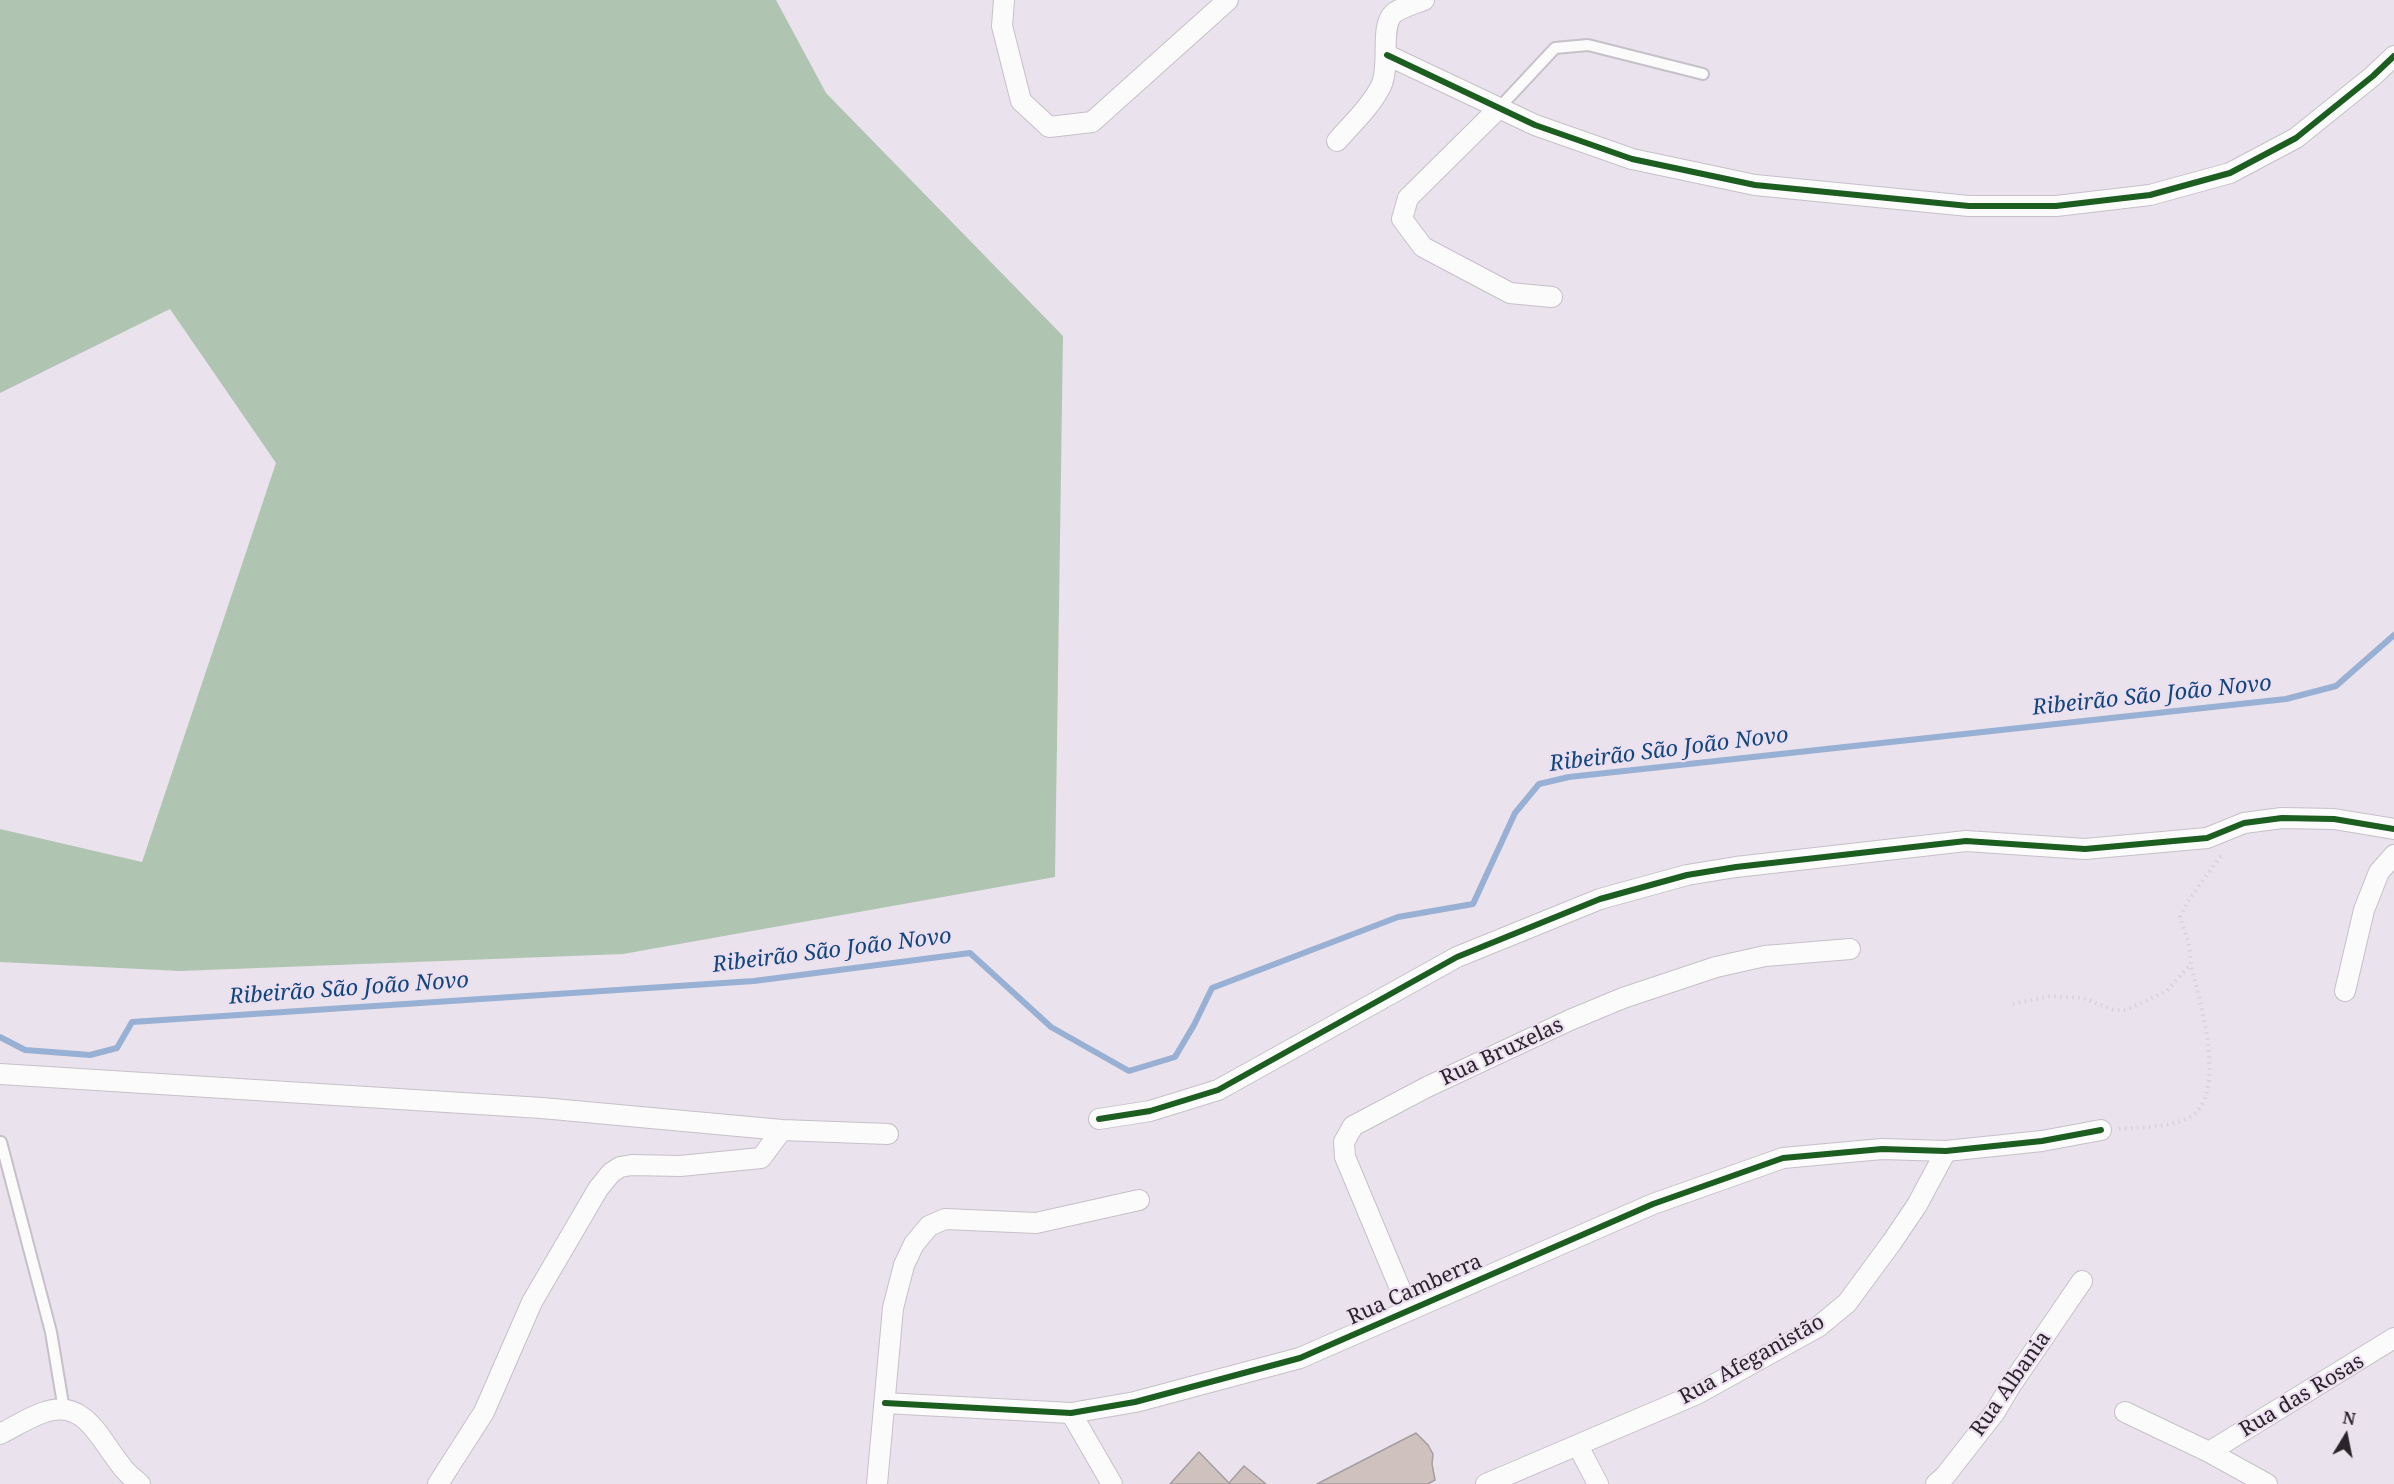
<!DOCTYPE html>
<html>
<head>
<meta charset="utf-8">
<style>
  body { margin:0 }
  #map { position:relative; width:2394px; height:1484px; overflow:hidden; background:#eae2ec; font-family:"Noto Serif",serif }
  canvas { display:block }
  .north { position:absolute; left:2316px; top:1406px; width:60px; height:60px; -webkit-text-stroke:4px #ecdfef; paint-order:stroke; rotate:10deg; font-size:16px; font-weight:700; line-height:24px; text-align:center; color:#29242a }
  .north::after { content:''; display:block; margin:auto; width:21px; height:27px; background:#29242a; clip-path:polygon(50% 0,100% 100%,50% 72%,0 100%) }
</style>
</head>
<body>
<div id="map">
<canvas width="2394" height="1484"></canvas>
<div class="north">N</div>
</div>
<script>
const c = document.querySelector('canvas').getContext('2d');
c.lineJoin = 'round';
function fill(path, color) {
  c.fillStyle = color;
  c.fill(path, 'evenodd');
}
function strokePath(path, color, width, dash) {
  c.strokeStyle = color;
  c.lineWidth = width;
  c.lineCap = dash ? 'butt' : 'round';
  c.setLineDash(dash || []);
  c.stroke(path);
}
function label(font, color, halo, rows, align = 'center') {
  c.font = font + ' "Noto Serif",serif';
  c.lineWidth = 4.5;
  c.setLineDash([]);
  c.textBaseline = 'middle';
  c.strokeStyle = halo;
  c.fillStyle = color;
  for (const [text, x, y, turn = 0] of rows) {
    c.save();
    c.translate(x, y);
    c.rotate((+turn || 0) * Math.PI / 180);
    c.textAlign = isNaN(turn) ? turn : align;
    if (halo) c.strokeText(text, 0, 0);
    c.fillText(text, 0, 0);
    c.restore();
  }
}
fill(new Path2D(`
  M0,0H776L826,93L1063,336L1055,877L623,954L180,971L0,962V829L142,862L276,463L170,309L0,393Z`), '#afc5b2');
strokePath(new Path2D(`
  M0,1037L25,1050L90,1055L117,1048L132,1022L754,981L970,953L1051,1027L1129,1071L1175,1057L1194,1025L1212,988L1398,917L1473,904L1515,813L1539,784L1569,777L2286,699L2336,686L2394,635`), '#98b0d3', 6);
const building = new Path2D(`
  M1416,1433L1428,1445L1433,1454L1432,1464L1435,1480L1428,1484H1317Z
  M1199,1452L1229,1483L1244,1466L1266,1484H1170Z`);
fill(building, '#cfc1be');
strokePath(building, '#a59ea0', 1.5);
const service = new Path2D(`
  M1499,108L1555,48L1588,45L1703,74
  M1,1142L51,1332L64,1410`);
const minor = new Path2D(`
  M1004,0L1002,26L1021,101L1049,127L1092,122L1228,0
  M1387,55L1535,125L1632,159L1755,185L1969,206H2056L2150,195L2230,173L2296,138L2373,76L2394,56
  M1499,108L1408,198L1402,219L1423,247L1510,293L1552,297
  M1337,141C1352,124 1371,106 1381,86C1391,65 1379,26 1394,13C1402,7 1414,4 1424,0
  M2345,991L2364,910L2379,872L2394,855
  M0,1074L542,1108L782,1130L888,1134
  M1099,1119L1150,1111L1218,1090L1457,957L1600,899L1687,875L1736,867L1966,841L2085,849L2207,838L2244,823L2282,818L2334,819L2394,829
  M1409,1310L1345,1157L1344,1142L1353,1126L1427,1087L1570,1020L1623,998L1716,967L1765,956L1850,949
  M885,1403L1071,1413L1135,1402L1300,1358L1653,1204L1783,1158L1882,1149L1946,1151L2042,1141L2101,1130
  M2125,1412L2209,1452L2267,1484
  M1071,1413L1112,1484
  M0,1434C14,1427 28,1418 42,1413C84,1397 99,1438 120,1464C125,1472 133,1478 140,1484
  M1578,1446L1598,1484
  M2209,1452L2394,1338
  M438,1484L484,1412L532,1302L598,1189L611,1173L620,1167L632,1165L680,1166L761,1158L782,1130
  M877,1484L893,1308L904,1265L914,1244L929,1226L945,1219L1036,1223L1139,1200
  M1486,1484L1697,1394L1818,1327L1847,1303L1892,1242L1917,1205L1946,1151
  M1936,1484L1945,1476L1995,1412L2011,1385L2082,1281`);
strokePath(service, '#c6c0c8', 14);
strokePath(minor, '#c6c0c8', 22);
strokePath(new Path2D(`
  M2013,1004L2051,996L2083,998L2114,1010H2126L2167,991L2191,964L2189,944L2180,917L2188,901L2223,853
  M2119,1129C2142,1127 2167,1128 2188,1118C2230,1097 2199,999 2191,965`), '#d6d4d7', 4, [1.5, 4.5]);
strokePath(service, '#fcfbfc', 10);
strokePath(minor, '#fcfbfc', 20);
strokePath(new Path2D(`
  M1387,55L1535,125L1632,159L1755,185L1969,206H2056L2150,195L2230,173L2296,138L2373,76L2394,56
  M1099,1119L1150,1111L1218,1090L1457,957L1600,899L1687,875L1736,867L1966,841L2085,849L2207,838L2244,823L2282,818L2334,819L2394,829
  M885,1403L1071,1413L1135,1402L1300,1358L1653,1204L1783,1158L1882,1149L1946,1151L2042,1141L2101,1130`), '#1b5e20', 6);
label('21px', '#29242a', '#ecdfef', [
  ["Rua Bruxelas",1502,1052,-25],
  ["Rua Camberra",1415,1290,-24],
  ["Rua Afeganistão",1752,1360,-29],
  ["Rua Albania",2011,1384,-55],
  ["Rua das Rosas",2302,1396,-31]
]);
label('italic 22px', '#10467e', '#ecdfef', [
  ["Ribeirão São João Novo",2152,696,-6],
  ["Ribeirão São João Novo",1669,750,-7],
  ["Ribeirão São João Novo",832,951,-7],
  ["Ribeirão São João Novo",349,989,-4]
]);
</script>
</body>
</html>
